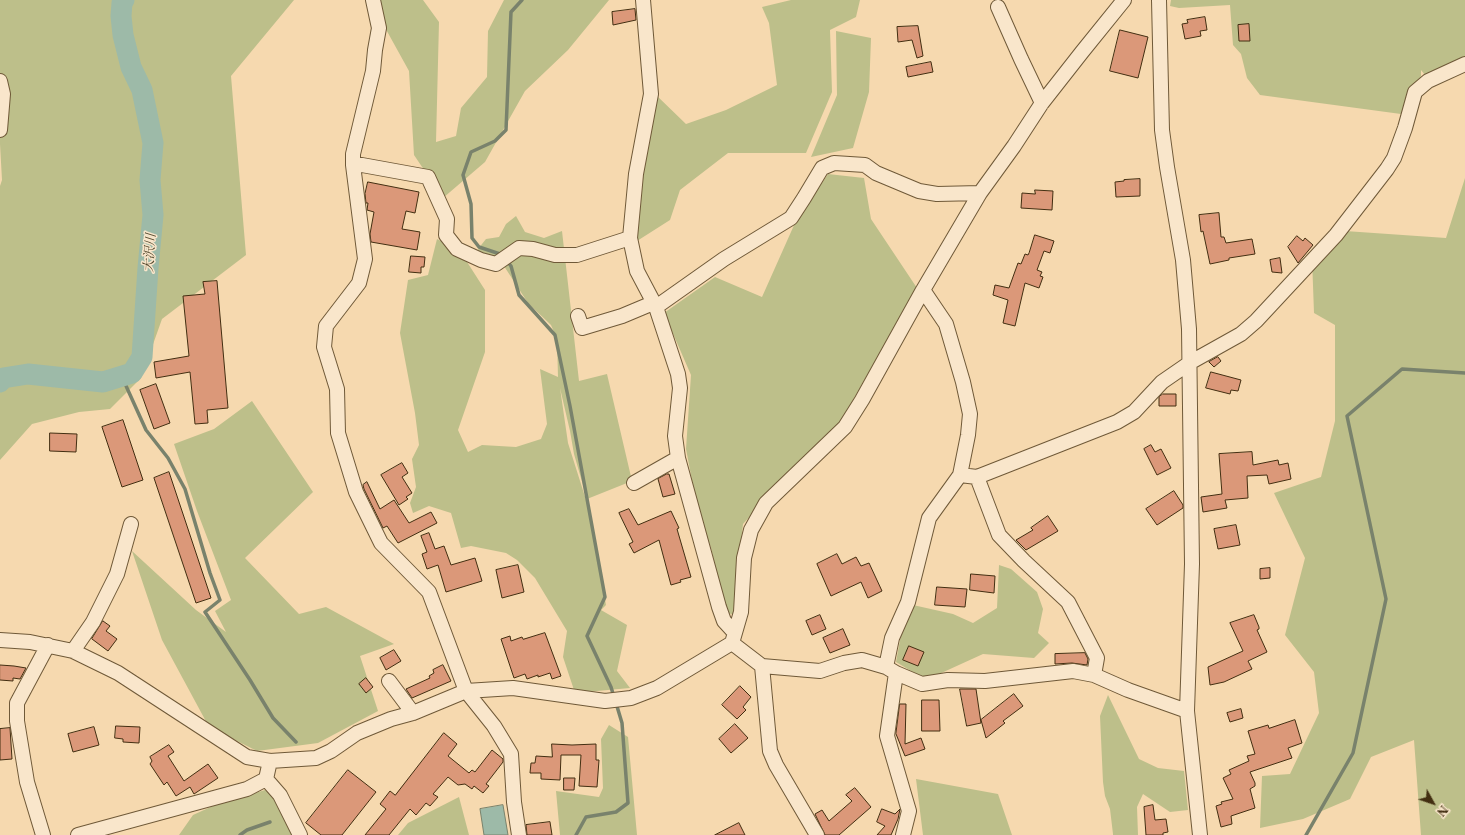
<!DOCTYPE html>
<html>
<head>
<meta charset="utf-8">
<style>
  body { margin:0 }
  #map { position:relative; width:1465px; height:835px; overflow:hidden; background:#f6d9af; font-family:"Libre Caslon Text",serif }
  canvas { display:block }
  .north { position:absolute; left:1413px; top:783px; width:40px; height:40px; -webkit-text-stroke:3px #f9e6cb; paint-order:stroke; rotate:130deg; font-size:11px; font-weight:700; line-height:16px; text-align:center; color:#422e11 }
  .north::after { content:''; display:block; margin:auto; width:14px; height:18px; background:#422e11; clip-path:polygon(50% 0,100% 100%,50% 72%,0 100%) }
</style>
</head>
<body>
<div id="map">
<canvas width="1465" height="835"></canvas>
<div class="north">N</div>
</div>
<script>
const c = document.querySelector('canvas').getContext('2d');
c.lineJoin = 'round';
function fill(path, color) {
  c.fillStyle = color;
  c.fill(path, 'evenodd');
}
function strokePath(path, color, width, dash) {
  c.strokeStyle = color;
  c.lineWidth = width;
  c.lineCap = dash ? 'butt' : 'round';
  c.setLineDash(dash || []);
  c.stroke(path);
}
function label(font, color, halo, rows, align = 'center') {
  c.font = font + ' "Libre Caslon Text","Noto Serif JP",serif';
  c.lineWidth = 3;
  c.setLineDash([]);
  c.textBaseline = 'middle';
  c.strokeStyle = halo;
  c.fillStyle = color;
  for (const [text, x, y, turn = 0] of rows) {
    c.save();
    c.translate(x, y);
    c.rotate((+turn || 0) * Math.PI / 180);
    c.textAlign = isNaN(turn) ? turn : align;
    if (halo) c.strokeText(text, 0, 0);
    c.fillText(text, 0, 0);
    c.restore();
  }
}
fill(new Path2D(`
  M0,0H294L231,76L246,255L162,319L141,378L110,409L79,412L32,424L0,460V186L2,180L0,144Z
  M373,0H423L439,22L436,142L456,136L461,108L487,77L488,31L504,0H609L568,50L525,91L485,162L443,198L414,155L409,71L383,24Z
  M791,0H860L856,17L830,30L832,92L806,153H728L680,190L670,220L637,241V202L655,94L686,124L726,110L777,85L769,23L762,7Z
  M1171,0H1465V56L1425,75L1421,70V76L1401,114L1260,95L1247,78L1241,54L1233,45L1230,5L1179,8L1170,6Z
  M836,31L871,38L869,92L853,148L811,157L837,95Z
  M828,174L864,178L871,219L917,288L838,426L780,483L743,524L733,615L729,613L721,591L711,548L697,507L686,449L691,375L664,313L715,277L762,297L795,223Z
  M1465,178V835H1421L1414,740L1371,757L1350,799L1303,819L1260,828L1262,776L1290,774L1319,713L1314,672L1285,635L1305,558L1274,493L1321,477L1335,421V325L1314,313L1312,258L1345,231L1446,238Z
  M516,216L525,232L544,238L562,231L579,381L607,374L632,481L587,499L574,454L570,431L560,388L568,443L587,503L606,605L601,610L627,625L617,671L630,688L575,693L563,657L567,631L535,578L517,560L506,553L471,546L461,548L451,513L429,506L413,513L410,503L416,487L412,459L419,445L415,413L400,333L408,280L428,275L437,239L460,251L485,290V352L458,430L468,452L482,445L516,447L541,439L547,424L540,369L558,377L557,339L551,325L528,303L502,263L483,260L478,249L486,239L499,237L506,224Z
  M252,401L313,492L245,558L299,614L326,607L394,644L360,656L378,711L318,743L257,751L209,727L162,640L132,551L196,610L226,632L215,611L231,600L197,511L174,444L214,429Z
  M999,565L1011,569L1037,592L1043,609L1038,633L1049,643L1034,658L983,654L926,680L896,662L904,618L913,605L953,614L973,623L997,608Z
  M1108,695L1139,759L1158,768L1184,771L1188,810L1170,812L1143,794L1137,807L1138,835H1113V834L1110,809L1105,796L1103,782L1100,716Z
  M609,725L628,737L637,835H560L556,791L599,797L603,788L601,739Z
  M916,779L998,794L1012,835H923Z
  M265,790L277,797L295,835H179L193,815L215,805Z
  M459,797L469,835H398L408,823Z`), '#bdbf8a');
const water = new Path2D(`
  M503,805L508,835H484L480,809Z`);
fill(water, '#9dbaa8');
strokePath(water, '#79826c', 1);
strokePath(new Path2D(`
  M503,255L479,247L472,238L471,204L463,175L471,152L495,141L506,130L511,12L522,0
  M506,260L511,266L519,295L555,335L570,406L605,597L587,636L611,687L614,697
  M122,377L146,430L168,458L185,489L210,573L220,600L205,612L250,680L273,718L296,742
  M240,835L247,830L270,822
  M576,835L586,817L616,812L628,803L622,723L616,703
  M1306,835L1353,753L1386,599L1347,416L1402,369L1465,373`), '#79826c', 3.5);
strokePath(new Path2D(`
  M0,382L3,378L28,374L103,382L132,373L142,357L148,268L153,215L150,180L153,143L142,90L131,67L123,35L121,16L122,3L124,0`), '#9dbaa8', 21);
const building = new Path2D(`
  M635,9L636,20L613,25L612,12Z
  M1205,17L1207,30L1200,31L1201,36L1185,39L1182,24L1188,23L1187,20Z
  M1249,24L1250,41H1239L1238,25Z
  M918,26L923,56L917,58L912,40L898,42L897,27Z
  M1120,30L1148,37L1138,78L1110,71Z
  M931,62L933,72L908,77L906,67Z
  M1140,179V196L1116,197L1115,182L1124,181V180Z
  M368,182L419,192L415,213L406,211L402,229L420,232L417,250L371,242L370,234L374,212L367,210L368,203H366L365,194Z
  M1035,190L1053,191L1052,210L1021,208L1022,193L1035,194Z
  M1219,213L1221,237H1224L1226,243L1252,239L1255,254L1229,258V260L1210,264L1203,231L1201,232L1199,215Z
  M1035,235L1054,241L1050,253L1044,251L1037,270L1042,272L1040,276L1043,277L1039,288L1025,283L1015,326L1003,323L1008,300L993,295L995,285L1009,288L1018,263L1021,264L1025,254L1028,255L1029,253Z
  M1297,236L1303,241L1305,238L1313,245L1298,263L1288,247Z
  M411,256L425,257L424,267H421V273L409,272Z
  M1280,258L1282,273L1272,272L1270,260Z
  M217,281L228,408L207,410L208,423L195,424L190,372L156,378L154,362L189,356L183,296L205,294L203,282Z
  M1218,357L1221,361L1214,367L1209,362Z
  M1211,372L1241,380L1238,391L1231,390L1230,394L1206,388Z
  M156,384L170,423L154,429L140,390Z
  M1163,394H1176V406H1159V397Z
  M123,420L143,480L122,487L102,427Z
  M50,433L77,434L76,452L50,451Z
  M1151,445L1155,452L1161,449L1171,468L1157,475L1144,449Z
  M1252,452L1253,465L1278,460L1279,465L1288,463L1291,479L1269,484L1267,475L1247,476L1248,498L1225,500L1227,508L1203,512L1201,497L1222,494L1219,454Z
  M402,463L408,473L402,477L412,493L406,497L408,499L399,505L381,475Z
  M169,472L211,598L196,603L154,478Z
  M667,474H669L675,494L663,497L658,479Z
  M367,482L380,509L394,500L409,523L431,512L437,523L398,543L387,526L383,528L364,489L363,485Z
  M1174,491L1183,505V508L1157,525L1146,509Z
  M629,509L638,525L671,511L679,528L677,529L691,577L680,580L681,582L671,585L659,540L634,553L629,544L633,542L619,513Z
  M1048,516L1058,531L1026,550L1016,540L1033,530L1031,528Z
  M1236,525L1240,545L1218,549L1214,529Z
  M429,533L435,549L444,546L451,565L475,558L482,581L446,592L438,565L427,569L422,554L427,552L421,536Z
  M837,554L842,564L856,557L861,566L869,563L882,591L868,598L861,582L831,596L817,564Z
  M518,565L524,592L502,598L496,570Z
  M1270,568V578L1260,579V569Z
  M971,574L995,576L994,593L970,590Z
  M937,587L967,589L965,607L935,605Z
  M820,615L826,629L812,635L806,621Z
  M1254,615L1259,627V629L1257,630L1267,652L1248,661L1252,669L1224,682L1210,685L1208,667L1243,651L1230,623Z
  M103,621L110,626L106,631L117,639L108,651L92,639Z
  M843,629L850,645L830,653L823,638Z
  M545,633L561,676L552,679L550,673L538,677V675L527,679L525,674L514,678L501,639L510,636L511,641L522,637L523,639Z
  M909,646L924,652L918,666L903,660Z
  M394,650L401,661L386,670L380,658Z
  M1085,653L1088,659L1087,665L1072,663L1055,664V654Z
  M0,665L14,666L26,668L20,679L13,678V681L0,680Z
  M443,665L451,681L412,698L406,689L430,678L429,676L434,673L433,670Z
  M366,678L373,687L366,693L359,684Z
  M740,686L751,697L743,707L746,710L737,719L722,705Z
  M960,689H976L981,723L967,726Z
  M1014,694L1023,706L1003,721L1005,723L986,738L981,720Z
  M922,700H939L940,731H922Z
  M900,704H906L905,744L921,738L925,749L905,756L896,734Z
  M1241,709L1243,718L1230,722L1227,713Z
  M1295,720L1302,743L1288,748L1292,758L1250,772L1255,783V786L1250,789L1255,808L1231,816L1232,824L1221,827L1216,806L1222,804L1221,802L1233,799L1223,778L1231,774L1229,770L1249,761L1247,756L1255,754L1248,731L1268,725L1269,728Z
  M735,724L748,738L731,753L719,739Z
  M116,726L140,727L139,743L123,742V739L115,738Z
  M94,727L99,745L73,752L68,734Z
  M10,728L12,759L0,760V729Z
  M444,733L457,744L448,756L469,773L472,770L475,772L492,750L503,759V762L486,784L489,786L483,793L474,786L472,789L465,784L458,785L448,777L433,794L438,797L430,806L426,803L416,815L410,809L389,835H365L386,809L380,804L390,791L395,795Z
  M552,744L572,745L596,744V760H599L597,787L579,786L581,755H561L560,780L541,779V773H530L531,763H535L536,756L552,757Z
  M169,745L174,752L168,756L184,781L208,764L218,778L194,794L190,787L176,796L167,782L164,785L150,764L152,761L150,757Z
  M348,770L376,792L342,835H321L306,823Z
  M564,778H575L574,790H564Z
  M855,788L871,807L839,835H825L815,814L822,810L829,821L852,801L846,795Z
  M1153,805L1155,820L1166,819L1168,832L1163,833V835H1146L1144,807Z
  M882,809L895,814L900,809L898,819L891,835H877L885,826L877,822Z
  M550,822L552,835H527L526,825Z
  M739,823L745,835H715Z`);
fill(building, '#db9879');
strokePath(building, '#422e11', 1);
const minor = new Path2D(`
  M373,0L379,28L375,50L373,71L353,154V165L365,259L359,283L326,326L324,347L337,389L338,433L356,492L381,543L429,592L466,691L494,726L511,754L514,802L519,835
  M643,0L651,94L636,174L630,238L637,271L656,307L678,374L680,388L675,436L678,458L719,607L724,621L735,633
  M1159,0L1162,130L1167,167L1183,260L1189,329L1192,564L1187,711L1200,835
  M998,7L1021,59L1042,103
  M0,81L3,94L0,130
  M353,165H362L428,177L447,219L446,235L457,249L481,260L496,264L519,248L533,249L555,255H577L630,238
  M656,307L724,259L791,218L804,198L822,168L834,163L865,165L876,173L919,191L937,194L980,193
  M578,316L582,328L622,316L653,303
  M960,475L977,477L1117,422L1134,412L1162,382L1191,362L1241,334L1256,321L1336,235L1387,169L1394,158L1405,128L1415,92L1428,81L1465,64
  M977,477L999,535L1024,561L1068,602L1097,658L1094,675
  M634,483L678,458
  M0,640L30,642L73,651L118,673L247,757L270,761L316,758L331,751L357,733L391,719L413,713L466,691L513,688L605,701L631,698L657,688L732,643L741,612L744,558L751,530L766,503L845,427L862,400L923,290L980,193L1014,146L1042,103L1082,52L1124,0
  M732,643L762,666L820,671L844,663L862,660L886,667L896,673L922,684L948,680L985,681L1073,671L1094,675L1128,690L1187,711
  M73,651L93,622L117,574L131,524
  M762,666L770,751L776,765L817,835
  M886,667L892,638L908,602L929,518L960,475L968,435L970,414L963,382L946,324L923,290
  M896,673L887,736L909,811L903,835
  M389,681L413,713
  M266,779L280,795L300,835
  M43,835L27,782L17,721V703L48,645
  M78,835L247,789L266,779L270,761`);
strokePath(minor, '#6f5938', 16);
strokePath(minor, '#f9e6cb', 14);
label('italic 13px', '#544a2f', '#f9e6cb', [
  ["大沢川",150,253,-86]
]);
</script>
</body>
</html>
